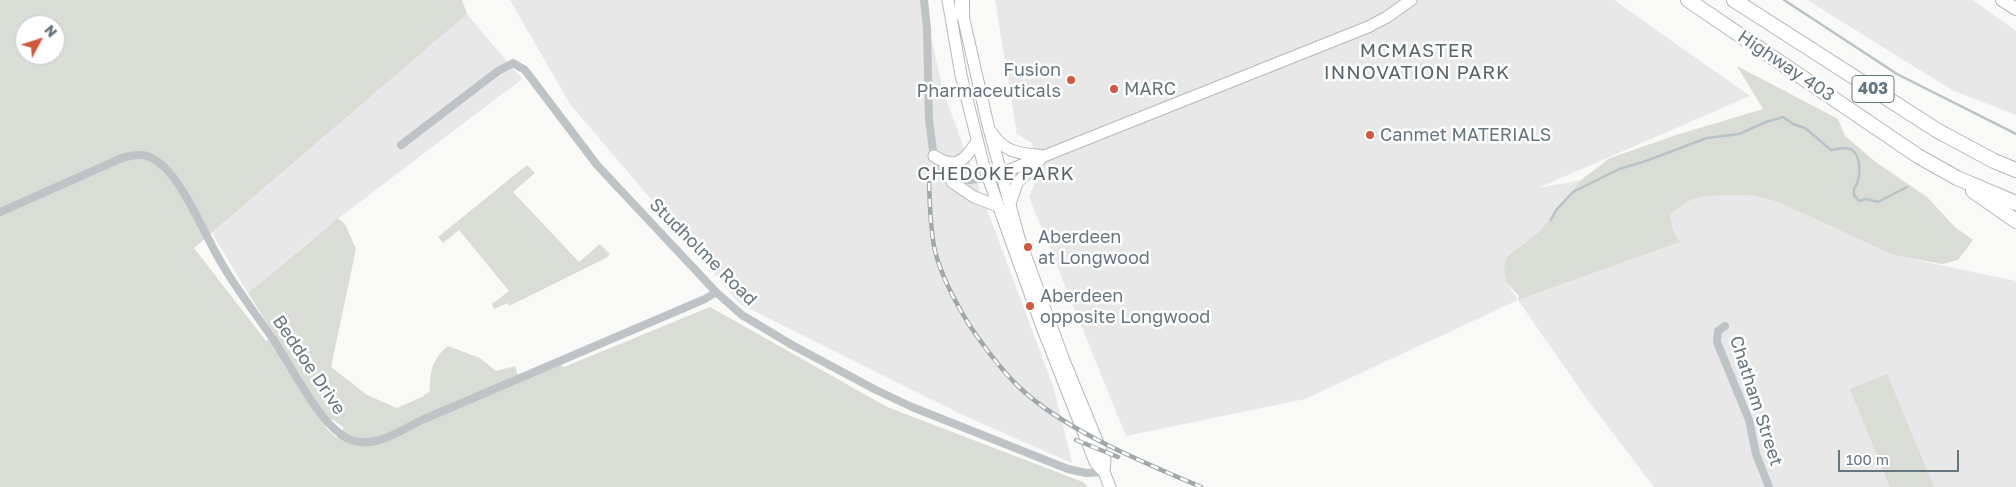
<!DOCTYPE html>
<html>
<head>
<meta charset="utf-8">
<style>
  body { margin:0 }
  #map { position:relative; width:2016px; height:487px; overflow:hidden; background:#f9f9f7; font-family:"Golos Text",sans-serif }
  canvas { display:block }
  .north { position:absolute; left:15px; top:15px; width:50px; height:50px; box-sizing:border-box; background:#fff; border:1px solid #c2c8cc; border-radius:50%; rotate:50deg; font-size:14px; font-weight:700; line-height:20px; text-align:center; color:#66767f }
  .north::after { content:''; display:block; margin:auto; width:18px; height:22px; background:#d3573d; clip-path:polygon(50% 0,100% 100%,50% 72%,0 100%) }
  .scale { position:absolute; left:1838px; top:450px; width:121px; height:22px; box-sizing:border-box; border:2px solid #66767f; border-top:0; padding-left:6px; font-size:15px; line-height:18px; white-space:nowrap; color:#66767f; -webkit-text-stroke:4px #fff; paint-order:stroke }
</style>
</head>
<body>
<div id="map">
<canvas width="2016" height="487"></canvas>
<div class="north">N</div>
<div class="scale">100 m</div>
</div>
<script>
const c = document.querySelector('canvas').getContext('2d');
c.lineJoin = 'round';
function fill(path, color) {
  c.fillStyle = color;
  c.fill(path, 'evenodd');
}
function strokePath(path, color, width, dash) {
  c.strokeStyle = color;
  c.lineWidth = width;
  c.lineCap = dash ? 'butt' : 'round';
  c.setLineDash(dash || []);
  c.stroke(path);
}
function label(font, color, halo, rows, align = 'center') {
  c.font = font + ' "Golos Text",sans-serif';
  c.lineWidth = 5;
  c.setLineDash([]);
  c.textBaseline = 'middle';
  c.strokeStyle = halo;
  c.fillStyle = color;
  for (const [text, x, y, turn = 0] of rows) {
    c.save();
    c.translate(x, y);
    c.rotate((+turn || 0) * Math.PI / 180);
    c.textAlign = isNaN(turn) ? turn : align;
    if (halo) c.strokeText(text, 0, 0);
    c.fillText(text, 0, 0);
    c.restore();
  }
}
fill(new Path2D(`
  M510,0H923L943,91L1054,389L1072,463L967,417L740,304L570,104Z
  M995,0H1614L1750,96L1538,188L1581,180L1540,231L1508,256L1505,262L1507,283L1518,300L1680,242L1674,233L1670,214L1691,200L1706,196L1752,195L1778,202L1893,255L2016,281V487H1654L1587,399L1518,300L1305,399L1126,436L1029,197L1037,178L1036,162L1032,143L1017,134Z
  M1807,0H1973L2016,31V115L1952,90Z
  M467,14L522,79L319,233L248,293L212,233Z`), '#e7e8e7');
fill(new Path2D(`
  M0,0H462L467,14L194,248L266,341L276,337L248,293L338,218L345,224L356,249L331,367L367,395L397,408L422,397L430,391C430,371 432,359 448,346L480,358L496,371L515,366L520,381L560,365L564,367L710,307L887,407L1083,482L1088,487H0ZM25,25H55V55H25ZM332,419L344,428L337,438L325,427Z
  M1737,66L1838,119L1845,136L1877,163L1927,197L1955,227L1973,240L1958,260L1942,264L1893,255L1778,202L1752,195L1706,196L1691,200L1670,214L1674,233L1680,242L1518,300L1519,296L1507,283L1504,270L1505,262L1508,256L1540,231L1581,180L1610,158L1676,135L1763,109Z
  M527,165L535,173L513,192L579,262L600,244L610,254L606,258L509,306L508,303L494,309L492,304L509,291L459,230L443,243L438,237Z
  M1887,374L1934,487H1890L1850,389Z`), '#d9ddd6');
strokePath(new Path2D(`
  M1784,0L1897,74L2016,134
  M1551,220L1556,210L1573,192L1619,169L1646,161L1707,138L1739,134L1766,122L1783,117L1793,124L1805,128L1831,150C1838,149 1846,146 1852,150C1862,157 1861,180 1854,189V195L1859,201L1866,199L1878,202L1907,187`), '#b8c3c7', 2.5);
const secondary = new Path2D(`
  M948,0L961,75L983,163L1042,327L1095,462L1104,472L1110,487
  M961,7L988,125L1019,238L1063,358L1105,460L1104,472
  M992,133C1006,154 1020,153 1043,156
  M934,156C956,170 965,161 977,141
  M994,176L1368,27L1387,17L1411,0
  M952,182L974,197L998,206
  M1010,204L1017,183L1039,161`);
const primary = new Path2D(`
  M2002,0L2016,9`);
const motorway = new Path2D(`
  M1688,0L1918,156L1957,178L2016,203
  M1734,0L1938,131L1994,161L2016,170
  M962,14V0
  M1973,191L2016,221`);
strokePath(secondary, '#b3b9bd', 13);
strokePath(primary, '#b2b8bb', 14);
strokePath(motorway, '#b4b8bb', 16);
strokePath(new Path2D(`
  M924,0L927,28L929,119L933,151L940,168L952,182L988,178
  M401,145L498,71L513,63L525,70L597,165L716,292L742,315L792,345L876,390L912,407L1068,469L1086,473L1104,472
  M0,212L122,158C139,153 149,153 163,166C185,185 206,238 222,264C237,290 256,314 273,339C291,365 322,430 351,440C375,449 401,430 422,420L705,299L716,292
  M1725,326L1718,331L1717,342L1749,420L1756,454L1769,487`), '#bec3c6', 8);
strokePath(secondary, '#fff', 11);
strokePath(primary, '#fff', 12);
strokePath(motorway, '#fff', 14);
const rail = new Path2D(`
  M929,183C930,205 930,229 935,251C942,278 955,302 970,326C985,348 1000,369 1020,388C1066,431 1143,462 1201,487
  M1076,440L1118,457`);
strokePath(rail, '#a1a8ac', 4.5);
strokePath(rail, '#fff', 2.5, [8]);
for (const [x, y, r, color] of [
  [1071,80,5,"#d3573d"],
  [1114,89,5,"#d3573d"],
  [1370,135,5,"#d3573d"],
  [1028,247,5,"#d3573d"],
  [1030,306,5,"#d3573d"]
]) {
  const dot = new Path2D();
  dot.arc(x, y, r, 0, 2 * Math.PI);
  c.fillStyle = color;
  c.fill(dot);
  strokePath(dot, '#fff', 2);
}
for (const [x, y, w] of [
  [1873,89,42]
]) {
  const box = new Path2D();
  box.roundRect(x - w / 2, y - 13.5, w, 27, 4);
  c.fillStyle = '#fff';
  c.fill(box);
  strokePath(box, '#66767f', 1);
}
label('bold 16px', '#66767f', null, [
  ["403",1873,89]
]);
label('18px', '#66767f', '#fff', [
  ["Highway 403",1786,66,34],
  ["Studholme Road",703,252,45],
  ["Beddoe Drive",309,365,56],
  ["Chatham Street",1756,401,72]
]);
label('18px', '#66767f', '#fff', [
  ["Fusion",1061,70,"right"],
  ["Pharmaceuticals",1061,91,"right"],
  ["MARC",1124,89],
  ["Canmet MATERIALS",1380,135],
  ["Aberdeen",1038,237],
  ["at Longwood",1038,258],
  ["Aberdeen",1040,296],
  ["opposite Longwood",1040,317]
], 'left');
c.letterSpacing = '1px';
label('19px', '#58646b', '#fff', [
  ["MCMASTER",1417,51],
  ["INNOVATION PARK",1417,73],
  ["CHEDOKE PARK",996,174]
]);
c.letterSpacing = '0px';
</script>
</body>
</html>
